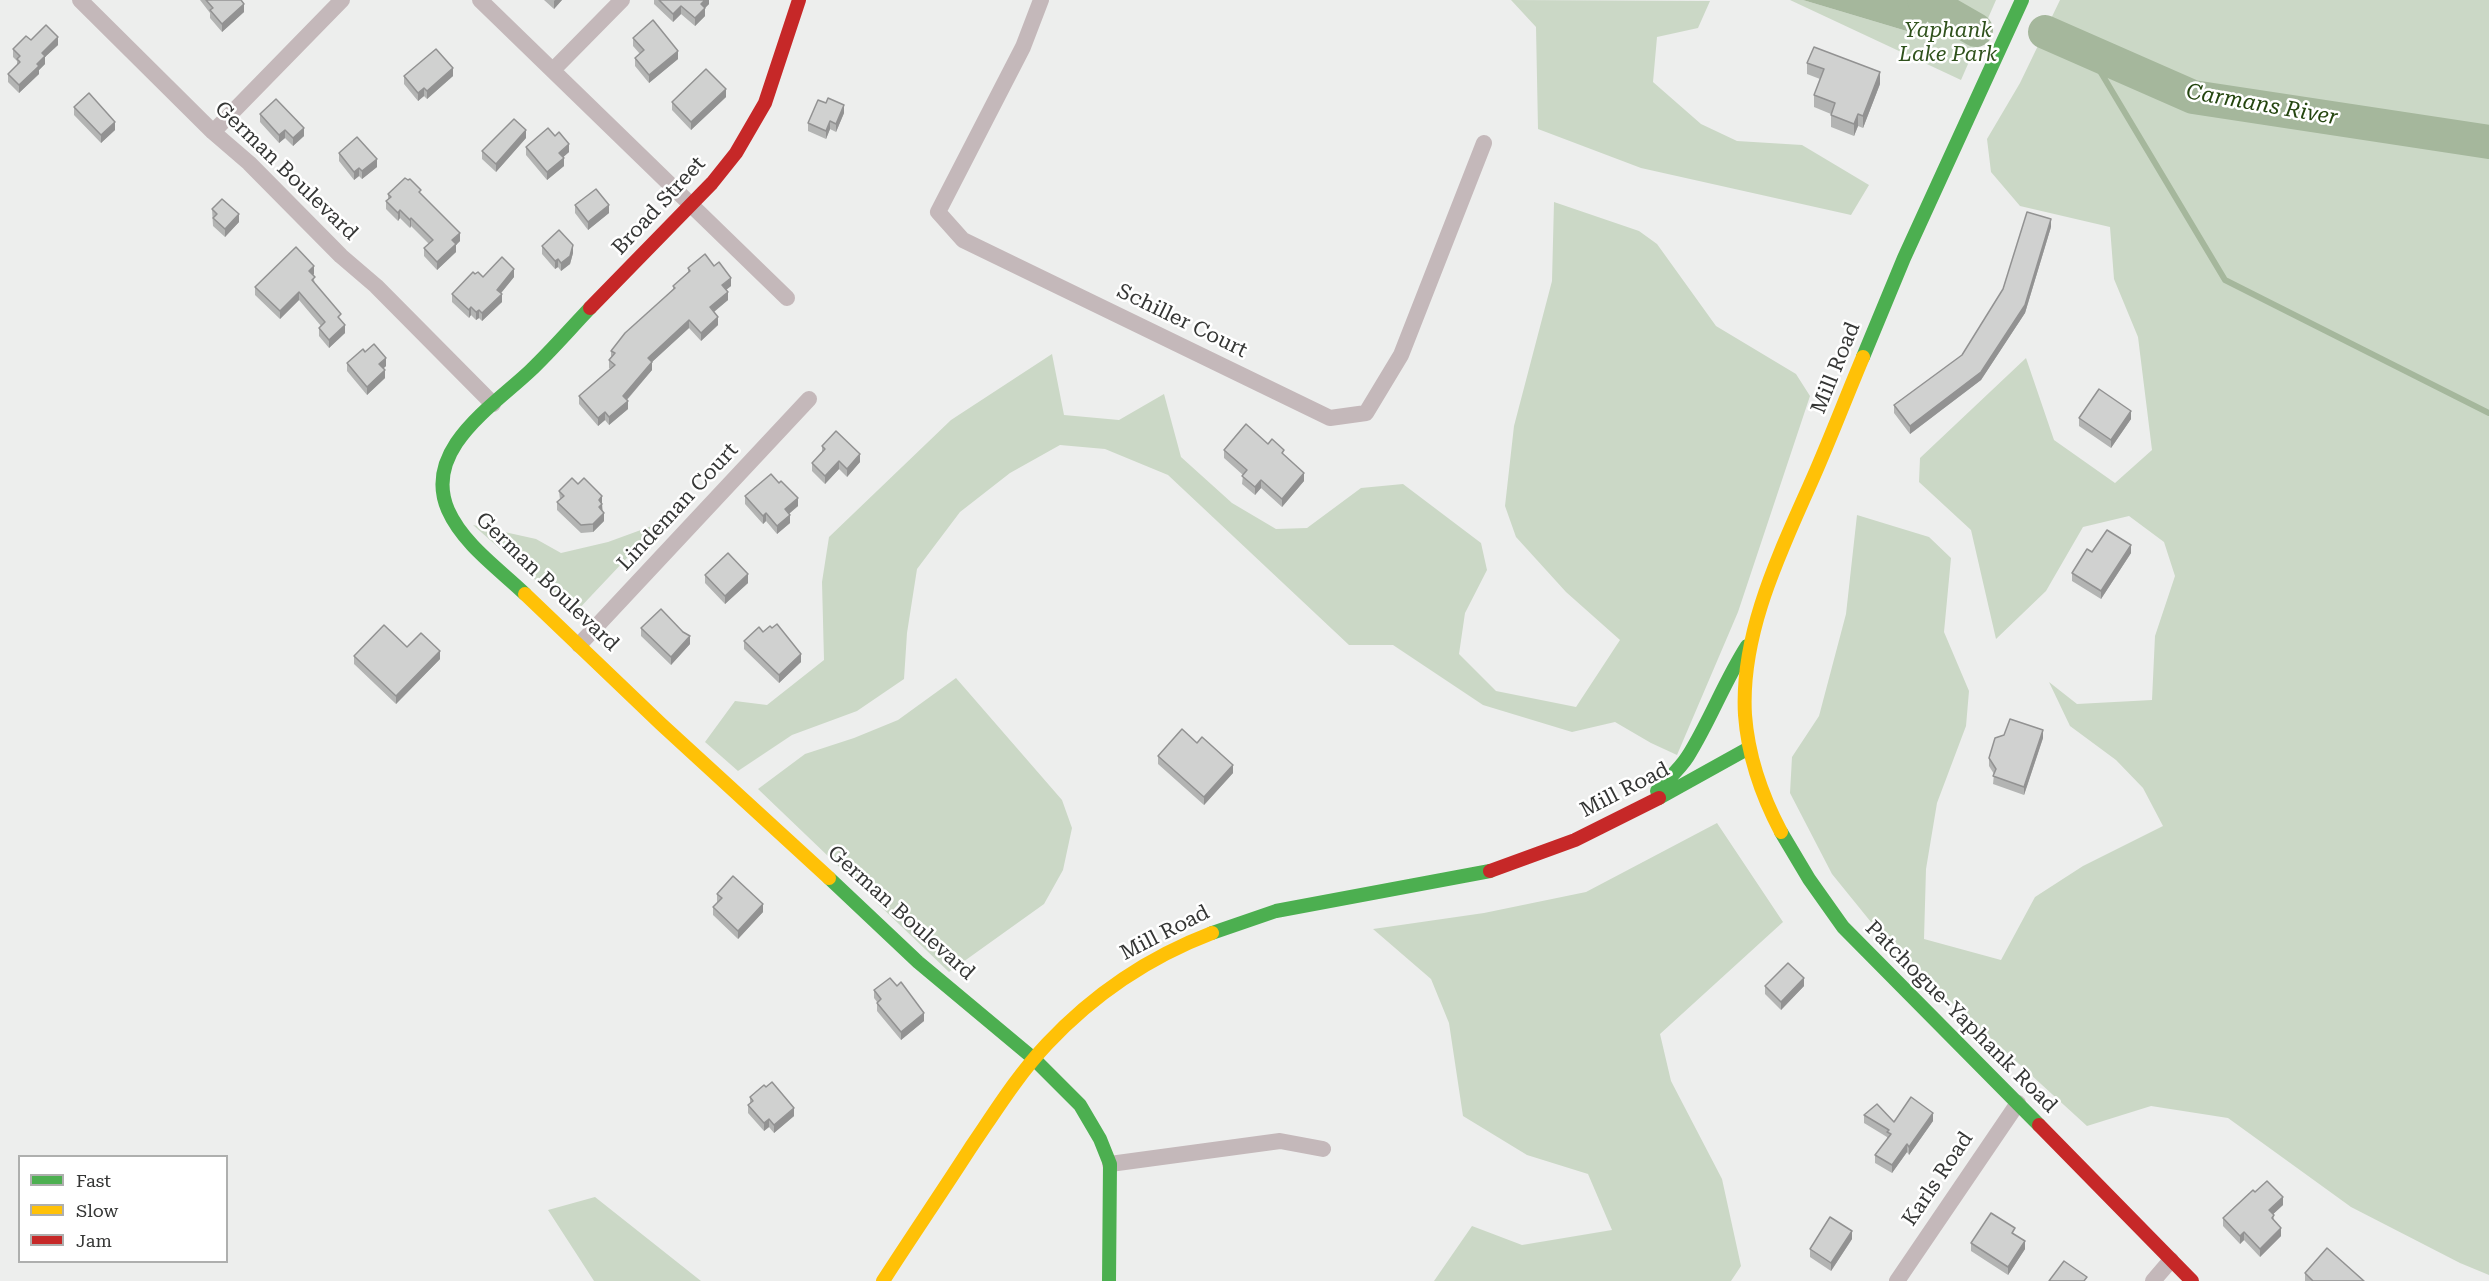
<!DOCTYPE html>
<html>
<head>
<meta charset="utf-8">
<style>
  body { margin:0 }
  #map { position:relative; width:2489px; height:1281px; overflow:hidden; background:#edeeed; font-family:"Roboto Serif",serif }
  canvas { display:block }
  .legend { position:absolute; left:18px; top:1155px; width:210px; height:108px; box-sizing:border-box; background:#fff; border:2px solid #aeafae; margin:0; padding:8px 10px; list-style:none; font-size:18px; color:#353635 }
  .legend li { display:flex; align-items:center; gap:12px; height:30px }
  .legend b { width:30px; border:2px solid #aeafae }
</style>
</head>
<body>
<div id="map">
<canvas width="2489" height="1281"></canvas>
<ul class="legend">
<li><b style="height:8px;background:#4caf50"></b>Fast</li>
<li><b style="height:8px;background:#ffc107"></b>Slow</li>
<li><b style="height:8px;background:#c62828"></b>Jam</li>
</ul>
</div>
<script>
const c = document.querySelector('canvas').getContext('2d');
c.lineJoin = 'round';
function fill(path, color) {
  c.fillStyle = color;
  c.fill(path, 'evenodd');
}
function strokePath(path, color, width, dash) {
  c.strokeStyle = color;
  c.lineWidth = width;
  c.lineCap = dash ? 'butt' : 'round';
  c.setLineDash(dash || []);
  c.stroke(path);
}
function label(font, color, halo, rows, align = 'center') {
  c.font = font + ' "Roboto Serif",serif';
  c.lineWidth = 5;
  c.setLineDash([]);
  c.textBaseline = 'middle';
  c.strokeStyle = halo;
  c.fillStyle = color;
  for (const [text, x, y, turn = 0] of rows) {
    c.save();
    c.translate(x, y);
    c.rotate((+turn || 0) * Math.PI / 180);
    c.textAlign = isNaN(turn) ? turn : align;
    if (halo) c.strokeText(text, 0, 0);
    c.fillText(text, 0, 0);
    c.restore();
  }
}
fill(new Path2D(`
  M1511,0L1710,1L1698,28L1657,37L1653,82L1701,124L1737,141L1802,145L1869,185L1851,215L1641,168L1538,129L1536,27Z
  M1790,0H1803L1920,35L1942,0H1996L1961,80Z
  M2060,0H2489V1275L2460,1263L2351,1207L2228,1118L2151,1106L2087,1126L1892,948L1832,874L1790,793L1792,757L1819,716L1846,614L1857,515L1929,537L1951,558L1944,632L1969,691L1966,726L1937,803L1926,869L1924,939L2001,960L2035,897L2083,866L2163,826L2143,788L2116,760L2070,726L2049,682L2077,704L2152,700L2155,636L2175,576L2164,542L2129,516L2083,527L2046,591L1996,639L1971,530L1919,482L1920,458L2026,358L2054,440L2115,483L2152,450L2138,337L2114,279L2110,227L2020,206L1991,172L1987,139L2020,83Z
  M1554,202L1639,231L1657,244L1716,326L1796,374L1810,396L1738,612L1677,755L1651,743L1615,722L1572,732L1483,705L1393,645H1349L1168,475L1105,449L1060,445L1010,473L960,512L917,569L907,633L904,679L857,711L792,735L738,771L705,742L735,701L767,705L824,660L822,582L829,537L951,420L1052,354L1064,415L1119,420L1164,394L1181,457L1232,503L1276,529L1307,528L1361,488L1403,484L1481,543L1487,570L1465,613L1459,654L1496,691L1576,707L1620,640L1566,592L1516,537L1505,506L1514,426L1552,281Z
  M660,523L574,614L473,525L536,539L561,553L608,542Z
  M956,678L1062,800L1072,828L1063,870L1044,904L949,972L758,789L805,754L854,738L898,720Z
  M1717,823L1783,922L1660,1034L1671,1081L1722,1179L1741,1266L1731,1281H1434L1472,1226L1522,1245L1612,1230L1588,1174L1527,1155L1463,1116L1449,1023L1431,979L1373,929L1484,913L1586,892Z
  M595,1197L701,1281H594L548,1210Z`), '#cbd8c6');
fill(new Path2D(`
  M1803,0H1939L1920,35Z`), '#a5b79c');
strokePath(new Path2D(`
  M2088,51L2225,280L2489,413`), '#a5b79c', 6);
strokePath(new Path2D(`
  M1924,0L1976,30
  M2045,32L2193,97L2489,142`), '#a5b79c', 34);
strokePath(new Path2D(`
  M80,0L213,132L249,163L341,256L376,286L493,404
  M480,0L787,298
  M1041,0L1023,47L938,212L963,240L1330,418L1366,413L1401,355L1484,143
  M553,70L622,0
  M213,132L342,0
  M579,645L809,399
  M1110,1164L1280,1141L1323,1149
  M1897,1281L2018,1103
  M2153,1281L2171,1260`), '#c4b8ba', 16);
strokePath(new Path2D(`
  M1863,357L1904,258L2022,0
  M525,594C499,569 463,544 448,510C422,450 493,406 530,371C551,351 570,329 590,308
  M1657,791C1667,780 1680,769 1688,756C1710,721 1724,682 1747,646
  M1659,798L1749,748
  M1781,832L1809,879L1843,927L2039,1125
  M829,878L918,962L1033,1058L1080,1105L1100,1139L1110,1164L1109,1281
  M1212,933L1276,911L1490,871`), '#4caf50', 14);
strokePath(new Path2D(`
  M525,594L661,724L829,878
  M1781,832C1762,796 1748,755 1745,715C1740,630 1783,547 1816,471C1832,434 1847,395 1863,357
  M883,1281C912,1236 942,1192 971,1147C995,1112 1017,1076 1047,1044C1093,995 1149,957 1212,933`), '#ffc107', 14);
strokePath(new Path2D(`
  M590,308L712,183L736,153L765,103L799,0
  M1490,871L1575,840L1659,798
  M2039,1125L2192,1281`), '#c62828', 14);
fill(new Path2D(`
  M200,0H241L244,12L222,32L210,18V13Z
  M544,0H562L554,9Z
  M654,0H709V4L705,8V16L695,26L681,14L673,22L654,4Z
  M633,38L678,59L649,83L635,66V58L640,54L633,46Z
  M31,40L58,45L45,57V64L39,70V74L19,93L8,82V74L17,65V61L13,57V49Z
  M1807,63L1880,84L1863,128L1858,126L1854,136L1831,127V114L1814,107V95L1820,79L1807,74Z
  M404,76H453L427,99L424,96L418,101L404,84Z
  M726,97L691,130L672,110V102Z
  M74,107L115,130L101,143L74,115Z
  M844,113L836,132L830,129L826,139L808,131V123Z
  M260,114L304,136L293,146L285,138L279,143L260,122Z
  M526,138L496,172L482,159V151Z
  M526,147L569,152L563,157L564,166L547,180L526,155Z
  M339,153L377,167L362,179L359,176L354,180L339,161Z
  M408,180L421,194L460,241L456,245V252L437,270L424,256V248L429,244L411,226L410,228L400,218L398,221L386,209V201L388,199V194Z
  M575,205L609,213L588,230L575,213Z
  M212,209L239,222L225,237L213,226Z
  M2051,227L2025,313L1981,380L1910,434L1894,413V405L1962,355Z
  M542,246L573,253L570,264L561,271L558,267L555,269L542,254Z
  M688,268L731,286L726,290L728,300L714,312L718,325L701,341L689,328L652,362V370L627,400L628,409L609,425L605,420L598,426L579,404V396L610,369L609,368V360L611,357V351L673,289V286L688,272Z
  M314,274L313,275L315,284L341,320L345,333L329,348L319,336V328L321,326L299,300L280,319L255,295V287Z
  M483,277H514L501,293L502,302L482,321L479,318L476,320L471,315L469,318L452,302V294Z
  M347,363L386,366L384,368L385,378L367,395L347,371Z
  M2079,418L2131,419L2111,448L2079,426Z
  M1268,444L1284,456L1304,481L1282,507L1261,488L1255,495L1242,484L1243,475L1224,458V450Z
  M822,446L860,462L847,477L839,469L825,484L812,471V463L822,453Z
  M578,484L602,503L604,521L593,532L581,533L557,510V502L560,500L559,491Z
  M745,496L798,506L789,514L790,523L777,534L766,521L763,524L745,504Z
  M2092,552L2131,553L2101,599L2072,581V573Z
  M705,575L748,583L725,604L705,583Z
  M641,628L690,644L671,665L641,636Z
  M763,632L801,662L779,683L744,649V641Z
  M407,647L440,659L396,704L354,664V656Z
  M2043,738L2024,795L1993,784L1994,774L1989,766V758Z
  M1197,743L1233,773L1204,805L1158,764V756Z
  M717,894L763,912L738,939L713,915V907L718,903L717,902Z
  M1765,986H1804L1781,1010L1765,994Z
  M874,990L924,1021L901,1040L877,1011V1002L874,998Z
  M750,1097L794,1116L774,1133L769,1127L764,1131L748,1113V1105L750,1103Z
  M1864,1115L1894,1122L1933,1121L1909,1155L1907,1152L1892,1173L1875,1163V1155L1887,1139V1137L1864,1123Z
  M2255,1192L2283,1205L2273,1214L2274,1220L2281,1236L2260,1257L2244,1240L2240,1244L2223,1226V1218Z
  M2015,1235L2025,1249L2008,1275L1971,1251V1243Z
  M1852,1239L1831,1271L1810,1257V1249Z
  M2305,1273L2364,1281H2305Z`), '#b3b4b3');
fill(new Path2D(`
  M555,0H562L554,9V1Z
  M705,0H709V4L701,12V4Z
  M244,4V12L222,32V24Z
  M681,6V14L673,22V14Z
  M705,8V16L695,26V18Z
  M58,37V45L45,57V64L39,70V74L19,93V85L37,64L42,53Z
  M678,51V59L649,83V75Z
  M453,68V76L427,99V91Z
  M1880,72V84L1863,128V116Z
  M424,88V96L418,101V93Z
  M726,89V97L691,130V122Z
  M844,105V113L836,132V124Z
  M1858,114V126L1854,136V124Z
  M830,121V129L826,139V131Z
  M115,122V130L101,143V135Z
  M304,128V136L293,146V138Z
  M285,130V138L279,143V135Z
  M526,130V138L496,172V164Z
  M569,144V152L559,161V153Z
  M564,158V166L547,180V172Z
  M377,159V167L362,179V171Z
  M359,168V176L354,180V172Z
  M609,205V213L588,230V222Z
  M400,210V218L398,221V213Z
  M239,214V222L225,237V229Z
  M411,218V226L410,228V220Z
  M2051,219V227L2025,313L1981,380L1910,434V426L2025,305Z
  M460,233V241L456,245V252L437,270V262L452,240Z
  M573,245V253L570,264L561,271V263Z
  M558,259V267L555,269V261Z
  M314,266V274L309,279V271Z
  M514,269V277L497,298V290Z
  M731,278V286L722,293V285Z
  M299,292V300L280,319V311Z
  M728,292V300L710,315V307Z
  M502,294V302L482,321V313Z
  M471,307V315L469,318V310Z
  M479,310V318L476,320V312Z
  M718,317V325L701,341V333Z
  M689,320V328L652,362V370L623,404V396L648,358Z
  M345,325V333L329,348V340Z
  M386,358V366L379,372V364Z
  M385,370V378L367,395V387Z
  M628,401V409L609,425V417Z
  M2131,411V419L2111,448V440Z
  M605,412V420L598,426V418Z
  M860,454V462L847,477V469Z
  M839,461V469L825,484V476Z
  M1304,473V481L1282,507V499Z
  M1261,480V488L1255,495V487Z
  M602,496V512L599,515V500Z
  M798,498V506L785,517V509Z
  M604,513V521L593,532V524Z
  M766,513V521L763,524V516Z
  M790,515V523L777,534V526Z
  M2131,545V553L2101,599V591Z
  M748,574V583L725,604V596Z
  M690,636V644L671,665V657Z
  M440,651V659L396,704V696Z
  M801,654V662L779,683V675Z
  M2043,730V738L2024,795V787Z
  M1233,765V773L1204,805V797Z
  M763,904V912L738,939V931Z
  M1804,978V986L1781,1010V1002Z
  M924,1013V1021L901,1040V1032Z
  M794,1108V1116L774,1133V1125Z
  M1933,1113V1121L1909,1155V1147Z
  M769,1119V1127L764,1131V1123Z
  M1907,1144V1152L1892,1173V1165Z
  M2283,1197V1205L2269,1218V1210Z
  M2281,1228V1236L2260,1257V1249Z
  M1852,1231V1239L1831,1271V1263Z
  M2244,1232V1240L2240,1244V1236Z
  M2025,1241V1249L2008,1275V1267Z`), '#929292');
const building = new Path2D(`
  M206,0H241L244,4L222,24L210,10L213,8Z
  M659,0H705L701,4L705,8L695,18L681,6L673,14Z
  M653,20L678,51L649,75L635,58L644,50L633,38Z
  M46,25L58,37L42,53L45,56L37,64L39,66L19,85L8,74L20,62L17,59L20,56L13,49L26,36L31,40Z
  M1814,47L1880,72L1863,116L1858,114L1854,124L1831,115L1835,103L1814,95L1824,69L1807,63Z
  M436,49L453,68L427,91L424,88L418,93L404,76Z
  M706,69L726,89L691,122L672,102Z
  M89,93L115,122L101,135L74,107Z
  M828,98L844,105L836,124L830,121L826,131L808,123L818,100L826,103Z
  M276,99L304,128L293,138L285,130L279,135L260,114Z
  M514,119L526,130L496,164L482,151Z
  M548,128L555,136L559,132L569,144L559,153L564,158L547,172L526,147Z
  M357,137L377,159L362,171L359,168L354,172L339,153Z
  M405,178L408,180L410,179L421,190L419,192L460,233L452,240L456,244L437,262L424,248L433,240L411,218L410,220L400,210L398,213L386,201L391,197L388,194Z
  M596,189L609,205L588,222L575,205Z
  M222,199L239,214L225,229L213,218L217,214L212,209Z
  M2027,212L2051,219L2025,305L1981,372L1910,426L1894,405L1962,355L2003,289Z
  M559,230L573,245L570,256L561,263L558,259L555,261L542,246Z
  M296,247L314,266L309,271L315,277L312,280L341,314L338,317L345,325L329,340L319,328L325,322L299,292L280,311L255,287Z
  M705,254L714,266L719,262L731,278L722,285L728,292L710,307L718,317L701,333L689,320L648,358L652,362L623,396L628,401L609,417L605,412L598,418L579,396L615,365L609,360L615,353L611,351L625,333L675,288L673,286L690,271L688,268Z
  M502,257L514,269L497,290L502,294L482,313L479,310L476,312L471,307L469,310L452,294L473,272L475,274L478,272L483,277Z
  M374,344L386,358L379,364L385,370L367,387L347,363L363,349L365,352Z
  M2099,389L2131,411L2111,440L2079,418Z
  M1246,424L1268,444L1272,439L1284,450L1282,453L1304,473L1282,499L1261,480L1255,487L1242,476L1247,470L1224,450Z
  M836,431L860,454L847,469L839,461L825,476L812,463L825,449L822,446Z
  M771,474L779,483L781,481L798,498L785,509L790,515L777,526L766,513L763,516L745,496Z
  M572,478L578,484L584,478L602,496L599,500L602,504L599,507L604,513L593,524L581,525L557,502L564,496L559,491Z
  M2107,530L2131,545L2101,591L2072,573L2087,549L2092,552Z
  M728,553L748,574L725,596L705,575Z
  M661,609L683,632L690,636L671,657L641,628Z
  M777,624L801,654L779,675L744,641L759,627L763,632L770,626L772,628Z
  M384,625L407,647L421,633L440,651L396,696L354,656Z
  M2010,719L2043,730L2024,787L1993,776L1996,769L1989,758L1995,738L2004,735Z
  M1182,729L1197,743L1202,737L1233,765L1204,797L1158,756Z
  M733,876L763,904L738,931L713,907L722,898L717,894Z
  M1788,963L1804,978L1781,1002L1765,986Z
  M890,978L897,986L901,982L924,1013L901,1032L877,1003L881,999L874,990Z
  M772,1082L794,1108L774,1125L769,1119L764,1123L748,1105L753,1101L750,1097L764,1085L766,1087Z
  M1911,1097L1933,1113L1909,1147L1907,1144L1892,1165L1875,1155L1891,1134L1887,1132L1889,1130L1864,1115L1877,1104L1894,1122Z
  M2267,1181L2283,1197L2269,1210L2274,1215L2272,1218L2281,1228L2260,1249L2244,1232L2240,1236L2223,1218L2253,1190L2255,1192Z
  M1991,1213L2015,1228L2012,1233L2025,1241L2008,1267L1971,1243Z
  M1830,1217L1852,1231L1831,1263L1810,1249Z
  M2327,1248L2364,1281H2313L2305,1273Z
  M2064,1261L2087,1277L2084,1281H2049Z`);
fill(building, '#d0d1d0');
strokePath(building, '#929292', 1.5);
label('italic 21px', '#30521d', '#fff', [
  ["Yaphank",1948,31],
  ["Lake Park",1948,55]
]);
label('21px', '#353635', '#fff', [
  ["German Boulevard",286,171,44],
  ["Broad Street",659,206,-47],
  ["Schiller Court",1182,321,26],
  ["Mill Road",1836,368,-68],
  ["Lindeman Court",678,507,-47],
  ["German Boulevard",547,582,44],
  ["Mill Road",1625,790,-27],
  ["German Boulevard",901,913,42],
  ["Mill Road",1165,933,-27],
  ["Patchogue-Yaphank Road",1961,1017,45],
  ["Karls Road",1938,1179,-56]
]);
label('italic 22px', '#24450f', '#fff', [
  ["Carmans River",2262,105,10]
]);
</script>
</body>
</html>
